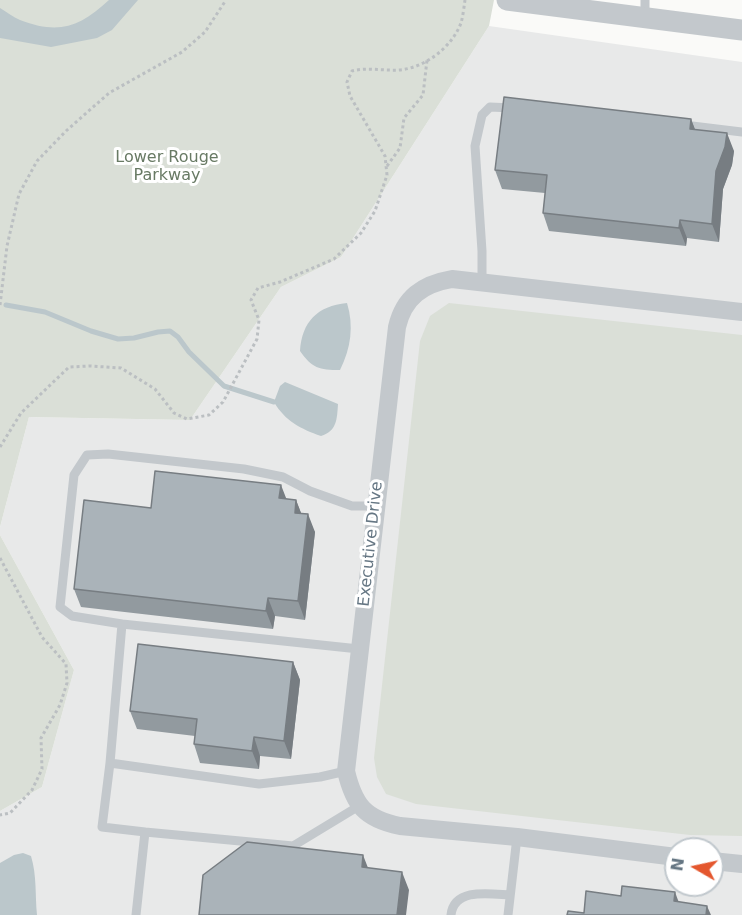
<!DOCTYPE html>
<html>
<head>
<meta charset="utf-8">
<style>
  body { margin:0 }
  #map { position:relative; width:742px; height:915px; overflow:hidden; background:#fafaf8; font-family:"DejaVu Sans",sans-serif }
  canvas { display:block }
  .north { position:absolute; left:664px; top:837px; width:60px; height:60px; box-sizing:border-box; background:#fff; border:2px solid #c1c8cd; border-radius:50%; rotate:279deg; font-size:16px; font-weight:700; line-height:24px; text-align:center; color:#657683 }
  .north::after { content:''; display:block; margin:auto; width:21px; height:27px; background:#e4572e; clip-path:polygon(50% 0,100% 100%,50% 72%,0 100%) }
</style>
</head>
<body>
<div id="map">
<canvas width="742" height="915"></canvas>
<div class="north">N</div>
</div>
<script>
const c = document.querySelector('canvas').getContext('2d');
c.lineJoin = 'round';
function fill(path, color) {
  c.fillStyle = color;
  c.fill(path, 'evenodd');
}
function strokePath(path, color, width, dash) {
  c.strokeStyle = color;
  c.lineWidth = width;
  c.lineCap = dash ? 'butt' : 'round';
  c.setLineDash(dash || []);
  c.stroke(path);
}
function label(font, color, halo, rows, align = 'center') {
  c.font = font + ' "DejaVu Sans",sans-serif';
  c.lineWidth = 6;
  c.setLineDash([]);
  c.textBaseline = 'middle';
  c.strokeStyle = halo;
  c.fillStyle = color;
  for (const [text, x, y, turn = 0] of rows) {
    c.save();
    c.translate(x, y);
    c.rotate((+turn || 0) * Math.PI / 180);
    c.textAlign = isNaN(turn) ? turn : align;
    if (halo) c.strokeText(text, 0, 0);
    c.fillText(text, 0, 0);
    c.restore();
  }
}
fill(new Path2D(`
  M489,26L742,62V915H0V811L42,787L74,670L0,535V527L29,417L190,420L281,287L341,257ZM676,849H712V885H676Z`), '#e8e9e9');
fill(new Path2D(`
  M0,0H494L489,26L341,257L281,287L190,420L29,417L0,527Z
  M449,303L742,335V836L690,835L416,804L386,794L377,777L374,758L420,341L430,316Z
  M0,535L74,670L42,787L0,811Z`), '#dadfd7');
fill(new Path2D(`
  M109,0H138L112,30L97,38L51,47L0,38V8C7,12 13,17 20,20C59,35 80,27 109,0Z
  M347,303C354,326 351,348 340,370C319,370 312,368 300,351C302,322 317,306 347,303Z
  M285,382L338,404C337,419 337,431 321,436C301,429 285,421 274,402L280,386Z
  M23,853L31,856C37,876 35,895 37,915H0V863L14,855Z`), '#bbc7cb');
strokePath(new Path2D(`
  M6,305L45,312L91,331L118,339L134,338L158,332L170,331L178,337L189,352L224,386L274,402`), '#bbc7cb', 5);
strokePath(new Path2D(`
  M387,166L400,148L404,118L423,95L427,60
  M0,305L7,246L19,194L37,161L66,131L109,93L182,52L205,32L226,0
  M0,447L21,413L69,367L90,366L121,368L155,389L174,413L187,419L209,415L223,402L257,339L259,320L251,300L258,288L280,282L334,259L361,233L375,211L387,175L385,156L350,96L347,82L352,71C368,67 383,71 399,70C425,68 452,47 461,23C463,16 464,7 465,0
  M0,558L42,637L66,664L67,683L60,705L41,738L42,769L32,790L10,813L0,815`), '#bbbfc2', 3, [3, 3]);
strokePath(new Path2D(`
  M645,17V0
  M684,125L742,132
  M482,282V251L475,146L482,115L490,107L512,108
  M122,624L359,649
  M110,763L102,827L145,832
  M346,771L320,777L259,784L110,763L122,624L72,616L60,607L74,475L87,455L108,454L244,469L283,477L310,491L352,506H375
  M136,915L145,832L293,846L359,806
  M451,915C454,887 491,894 510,895
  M508,915L517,837`), '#c3c8cc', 9);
strokePath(new Path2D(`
  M676,857L517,837L400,826C365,819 354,805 346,771L397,327C404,297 423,284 452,279L742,312
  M712,861L742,864`), '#c3c8cc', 18);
strokePath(new Path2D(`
  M507,0L742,30`), '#c3c8cc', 21);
fill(new Path2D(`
  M691,119L695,130L734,151L732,165L723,189L719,242L687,238L686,246L549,231L543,213L545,193L502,189L495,170Z
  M286,499L296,500L301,513L315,532L305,620L275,616L273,629L81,607L74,589L151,508Z
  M293,662L300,680L291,759L260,756L259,769L200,763L194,744L195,736L137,729L130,711Z`), '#929a9f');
fill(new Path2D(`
  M691,119L698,137L690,129Z
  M727,133L734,151L732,165L723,189L719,242L712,224L716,171Z
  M680,220L687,238L686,246L679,228Z
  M281,485L288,503L279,498Z
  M296,500L303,518L295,513Z
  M308,514L315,532L305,620L298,601Z
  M268,598L275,616L273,629L266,611Z
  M293,662L300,680L291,759L284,741Z
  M254,737L260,756L259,769L252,751Z
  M363,855L370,873L362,867Z
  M402,872L409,890L406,915H397Z
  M675,892L682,911L674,901Z
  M707,906L711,915H706Z`), '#777d82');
const building = new Path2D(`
  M504,97L691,119L690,129L727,133L725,147L716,171L712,224L680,220L679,228L543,213L547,175L495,170Z
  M155,471L281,485L279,498L296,500L295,513L308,514L298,601L268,598L266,611L74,589L84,500L151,508Z
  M138,644L293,662L284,741L254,737L252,751L194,744L197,719L130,711Z
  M247,842L363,855L362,867L402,872L397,915H199L203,875Z
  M622,886L675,892L674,901L707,906L706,915H567L568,911L584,913L586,891L621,896Z`);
fill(building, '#aab3b9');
strokePath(building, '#777d82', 1.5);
label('16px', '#687a64', '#fff', [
  ["Lower Rouge",167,158],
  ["Parkway",167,176]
]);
label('16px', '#657683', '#fff', [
  ["Executive Drive",371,544,-84]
]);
</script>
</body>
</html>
